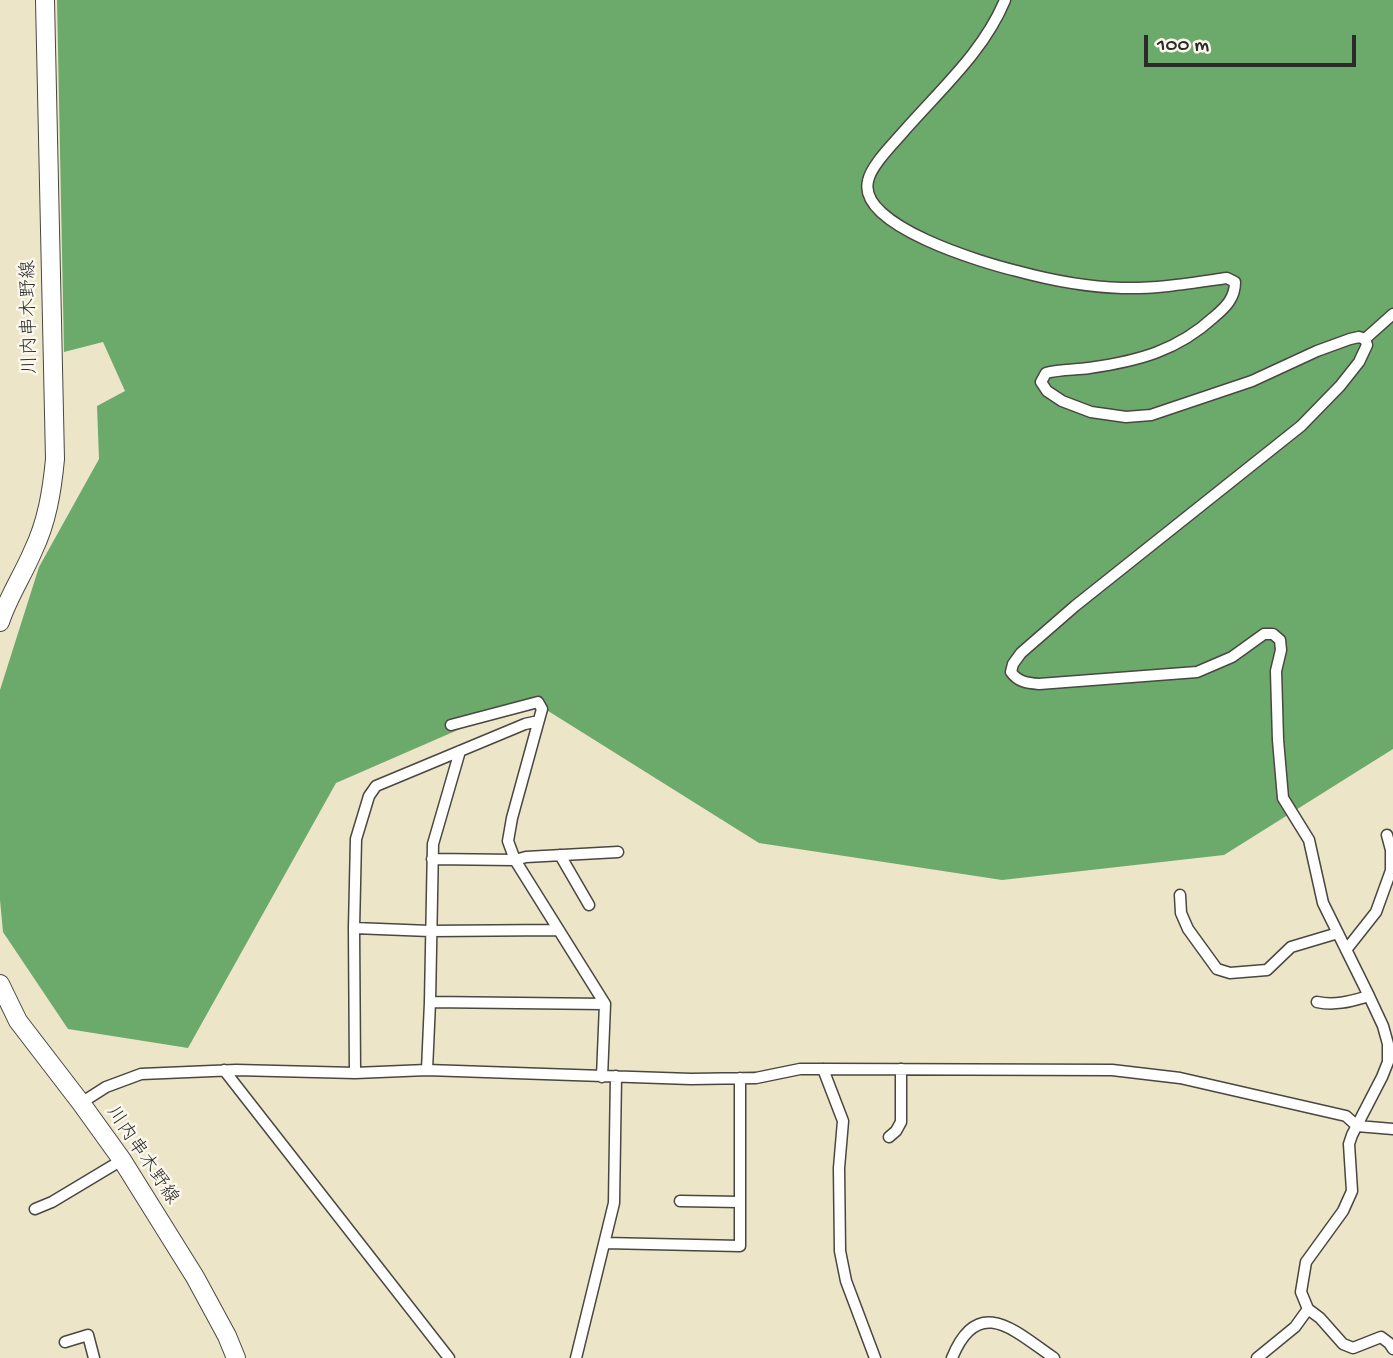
<!DOCTYPE html>
<html>
<head>
<meta charset="utf-8">
<style>
  body { margin:0 }
  #map { position:relative; width:1393px; height:1358px; overflow:hidden; background:#ede5c7; font-family:"Gochi Hand",sans-serif }
  canvas { display:block }
  .scale { position:absolute; left:1144px; top:35px; width:212px; height:32px; box-sizing:border-box; border:4px solid #2b2b2b; border-top:0; padding-left:9px; font-size:21px; line-height:24px; white-space:nowrap; color:#2b2b2b; -webkit-text-stroke:5px #fbf7ec; paint-order:stroke }
</style>
</head>
<body>
<div id="map">
<canvas width="1393" height="1358"></canvas>
<div class="scale">100 m</div>
</div>
<script>
const c = document.querySelector('canvas').getContext('2d');
c.lineJoin = 'round';
function fill(path, color) {
  c.fillStyle = color;
  c.fill(path, 'evenodd');
}
function strokePath(path, color, width, dash) {
  c.strokeStyle = color;
  c.lineWidth = width;
  c.lineCap = dash ? 'butt' : 'round';
  c.setLineDash(dash || []);
  c.stroke(path);
}
function label(font, color, halo, rows, align = 'center') {
  c.font = font + ' "Gochi Hand","Klee One",sans-serif';
  c.lineWidth = 5;
  c.setLineDash([]);
  c.textBaseline = 'middle';
  c.strokeStyle = halo;
  c.fillStyle = color;
  for (const [text, x, y, turn = 0] of rows) {
    c.save();
    c.translate(x, y);
    c.rotate((+turn || 0) * Math.PI / 180);
    c.textAlign = isNaN(turn) ? turn : align;
    if (halo) c.strokeText(text, 0, 0);
    c.fillText(text, 0, 0);
    c.restore();
  }
}
fill(new Path2D(`
  M57,0H1393V749L1224,855L1002,880L759,843L529,699L336,783L188,1048L68,1029L3,932L0,900V690L39,567L99,459L97,406L125,391L103,342L64,352Z`), '#6caa6c');
const street = new Path2D(`
  M1005,0C984,51 941,89 905,130C895,142 871,165 868,181C857,226 984,263 1017,271C1050,280 1087,287 1122,288C1157,289 1192,283 1227,278L1235,282C1235,298 1226,307 1214,317C1177,351 1138,361 1089,368C1075,370 1060,369 1046,373L1041,382L1047,391L1062,401L1091,412L1126,417L1151,415L1252,381L1317,351L1350,339L1359,337L1365,339
  M1365,339L1367,345L1359,362L1340,386L1301,426L1075,606L1021,653L1013,664L1011,672C1018,682 1027,683 1039,684L1197,672L1232,657L1264,634H1273L1280,640L1281,650L1276,671L1278,740L1283,798L1309,840L1323,903L1369,996L1383,1026L1388,1044V1062L1382,1077L1352,1135L1349,1144L1352,1191L1343,1211L1306,1262L1301,1292L1308,1309L1320,1318L1343,1344L1353,1348L1381,1337L1389,1343L1393,1349
  M1365,339L1393,314
  M451,725L538,702L542,709L537,727
  M1387,835L1391,850V869
  M560,855L589,905
  M432,859L515,860L526,857L618,852
  M1180,895L1181,913L1188,929L1217,969L1230,973L1267,970L1291,947L1338,933
  M354,928L430,931L557,930
  M1346,950L1376,912L1393,865
  M430,1002L605,1004
  M1317,1002C1336,1006 1351,1001 1369,996
  M823,1069L843,1121L839,1168L840,1251L846,1281L875,1358
  M224,1070L449,1358
  M427,1070L430,1002L433,844L460,751
  M355,1073L354,928L356,839L369,796L376,786L525,724L534,722L537,727L512,818L508,841L515,860L605,1004L602,1077
  M81,1103L106,1087L141,1074L236,1070L355,1073L427,1070L691,1079L756,1078L800,1069H823L1112,1070L1180,1078L1346,1116L1357,1126L1393,1129
  M889,1137L896,1131L901,1122V1069
  M680,1201L740,1202
  M35,1209L52,1202L122,1160
  M605,1243L740,1246V1078
  M65,1342L88,1335L94,1358
  M576,1358L614,1203L616,1076
  M952,1358C978,1293 1016,1332 1054,1358
  M1257,1358L1295,1327L1308,1309`);
const primary = new Path2D(`
  M0,622C8,597 23,575 33,551C47,522 52,491 55,459L45,0
  M0,984L18,1021L81,1103L122,1160L195,1277L227,1336L236,1358`);
strokePath(street, '#484742', 13);
strokePath(primary, '#484742', 20);
strokePath(street, '#fff', 10);
strokePath(primary, '#fff', 18);
label('19px', '#2b2b2b', '#fbf7ec', [
  ["川内串木野線",31,317,-91],
  ["川内串木野線",141,1156,56]
]);
</script>
</body>
</html>
